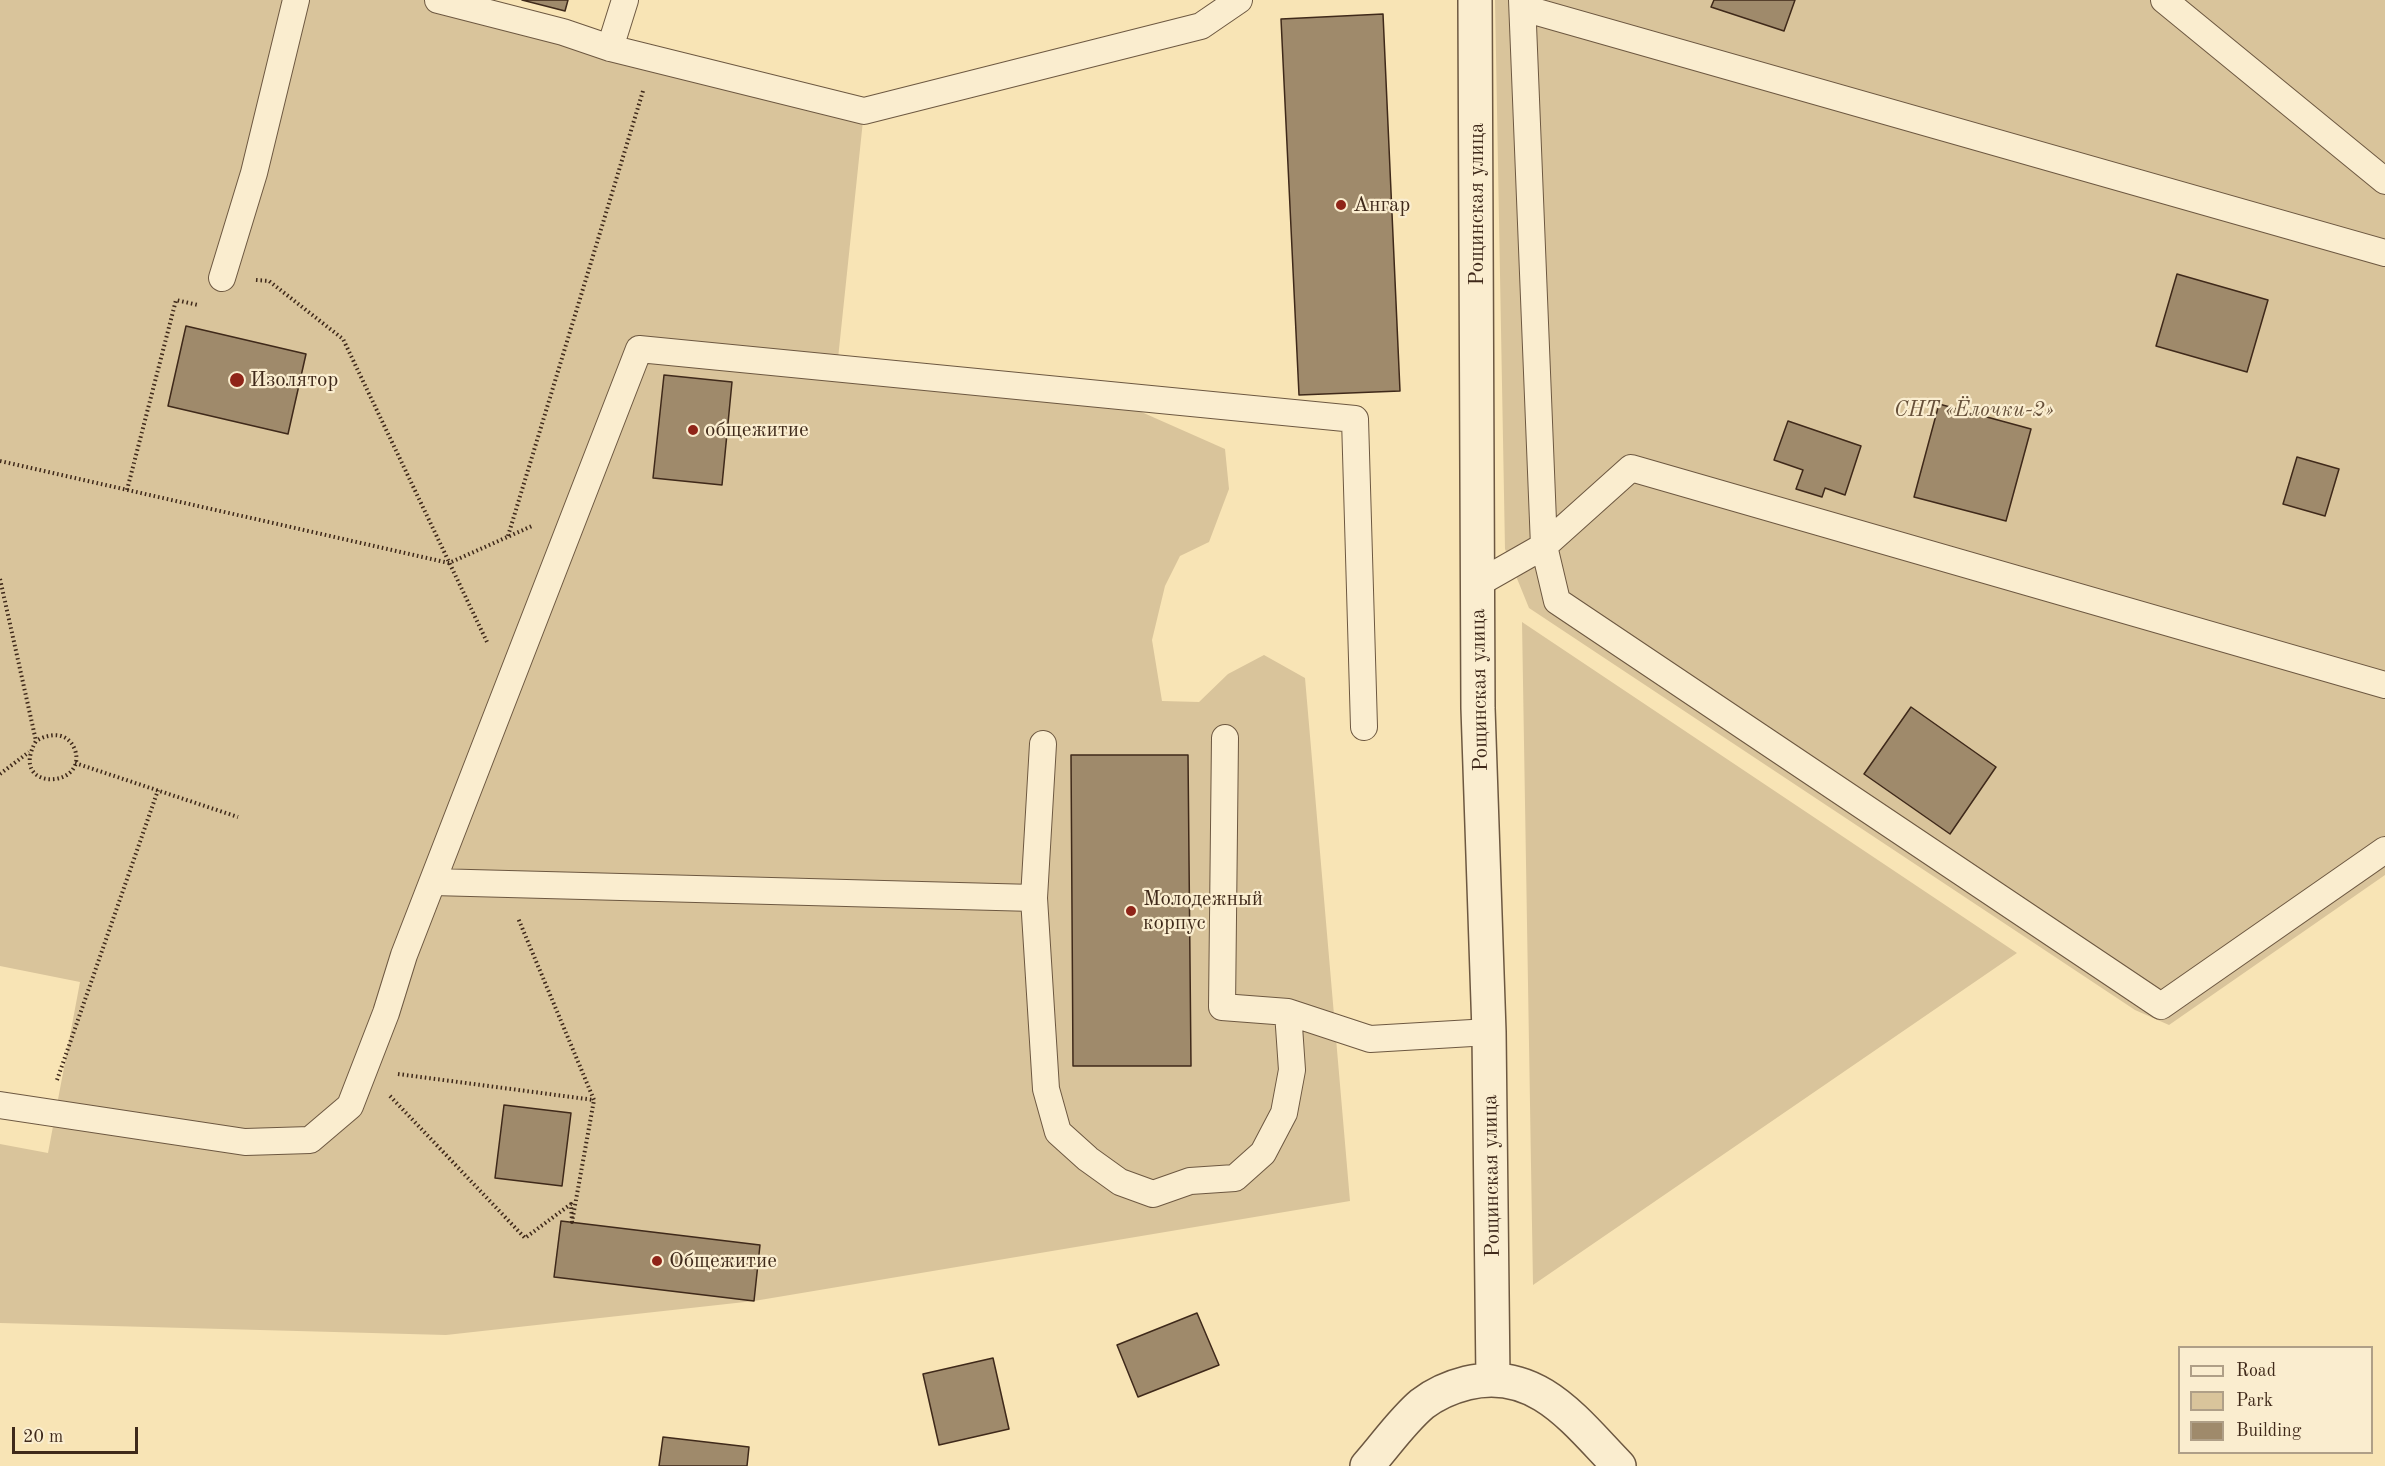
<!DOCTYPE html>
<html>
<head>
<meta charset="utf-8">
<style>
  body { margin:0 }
  #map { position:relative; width:2385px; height:1466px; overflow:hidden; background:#f8e4b5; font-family:"Old Standard TT",serif }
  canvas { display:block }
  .legend { position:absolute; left:2178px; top:1346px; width:195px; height:108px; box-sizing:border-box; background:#faedcf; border:2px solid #af9f87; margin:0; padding:8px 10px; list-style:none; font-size:18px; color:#3f291a }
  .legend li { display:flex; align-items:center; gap:12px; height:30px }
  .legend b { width:30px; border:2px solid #af9f87 }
  .scale { position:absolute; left:12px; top:1427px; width:126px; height:27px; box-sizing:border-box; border:3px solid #3f291a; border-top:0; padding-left:8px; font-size:18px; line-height:21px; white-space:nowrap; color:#3f291a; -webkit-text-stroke:4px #faedcf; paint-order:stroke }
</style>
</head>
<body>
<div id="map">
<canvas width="2385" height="1466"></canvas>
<ul class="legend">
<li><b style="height:8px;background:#faedcf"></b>Road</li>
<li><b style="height:16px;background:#d9c49b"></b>Park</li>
<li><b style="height:16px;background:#9f8a6b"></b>Building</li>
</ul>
<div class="scale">20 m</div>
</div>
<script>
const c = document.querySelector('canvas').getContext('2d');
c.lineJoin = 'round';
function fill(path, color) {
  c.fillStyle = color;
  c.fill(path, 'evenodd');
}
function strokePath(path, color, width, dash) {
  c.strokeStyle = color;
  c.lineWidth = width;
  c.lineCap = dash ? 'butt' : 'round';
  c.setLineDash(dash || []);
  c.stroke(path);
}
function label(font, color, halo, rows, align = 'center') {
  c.font = font + ' "Old Standard TT",serif';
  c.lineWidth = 4.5;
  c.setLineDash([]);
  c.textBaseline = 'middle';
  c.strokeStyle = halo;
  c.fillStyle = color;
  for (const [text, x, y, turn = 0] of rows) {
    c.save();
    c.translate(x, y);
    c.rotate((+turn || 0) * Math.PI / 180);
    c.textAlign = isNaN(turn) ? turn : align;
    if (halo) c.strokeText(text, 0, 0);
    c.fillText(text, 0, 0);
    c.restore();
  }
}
fill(new Path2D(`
  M0,0H438L864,111L837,368L1103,395L1225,449L1229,489L1209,542L1180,556L1165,586L1152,640L1162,701L1199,702L1228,674L1264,655L1305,678L1350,1201L754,1301L446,1335L0,1323V1144L48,1153L80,982L0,966ZM187,327L306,354L288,433Z
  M1495,0H2385V875L2169,1025L2135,1010L1529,608L1505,549Z
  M1522,622L2017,953L1533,1285Z`), '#d9c49b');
const building = new Path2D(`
  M522,0H568L565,11Z
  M1714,0H1795L1784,31L1711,7Z
  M1383,14L1400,391L1299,395L1281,19Z
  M2177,274L2268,300L2247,372L2156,346Z
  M186,326L306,354L288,434L168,406Z
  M664,375L732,382L722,485L653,478Z
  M1939,404L2031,429L2006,521L1914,497Z
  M1788,421L1861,446L1845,495L1825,488L1822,497L1796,489L1803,470L1774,460Z
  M2297,457L2339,469L2325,516L2283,504Z
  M1911,707L1996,767L1950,834L1864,774Z
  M1071,755H1188L1191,1066H1073Z
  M504,1105L571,1113L562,1186L495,1178Z
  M561,1221L760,1245L754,1301L554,1277Z
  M1197,1313L1219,1365L1138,1397L1117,1345Z
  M993,1358L1009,1429L939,1445L923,1374Z
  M663,1437L749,1447L747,1466H659Z`);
fill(building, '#9f8a6b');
strokePath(building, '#3f291a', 1.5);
const service = new Path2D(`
  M438,0L563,32L610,48L864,111L1201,26L1239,0
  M2164,0L2385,181
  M1523,8L2385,253
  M610,48L625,0
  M222,278L254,173L296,0
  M1479,583L1544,546L1522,0
  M2385,685L1631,468L1544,546L1557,601L2161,1006L2385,850
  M433,882L1034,898L1046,1089L1058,1132L1088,1159L1120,1182L1153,1194L1190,1181L1235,1178L1263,1153L1284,1113L1292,1070L1288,1012L1222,1007L1225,738
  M1034,898L1043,744
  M1288,1012L1370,1039L1489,1032
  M0,1105L245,1142L310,1140L350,1106L386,1013L404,955L639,349L1355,419L1364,727`);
const minor = new Path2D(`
  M1475,0L1478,708L1489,1032L1493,1380
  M1367,1466C1385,1446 1401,1422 1422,1404C1435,1394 1451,1387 1467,1383C1537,1366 1576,1422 1619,1466`);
strokePath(service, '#6d5841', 28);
strokePath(minor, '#6d5841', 36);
strokePath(new Path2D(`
  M256,280L269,281L343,339L487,642
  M0,461L449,563L532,526
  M127,490L176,300L198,305
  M508,536L643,91
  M0,579L36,741C7,792 88,789 75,750C68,731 49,733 36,741
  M75,763L238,817
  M0,774L29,752
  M398,1074L594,1100L518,918
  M57,1080L158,790
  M390,1096L525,1238L571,1204L572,1222L594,1100`), '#3f291a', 4, [1.5, 3]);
strokePath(service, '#faedcf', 26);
strokePath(minor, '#faedcf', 33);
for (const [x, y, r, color] of [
  [1341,205,6,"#8f2418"],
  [237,380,8,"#8f2418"],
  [693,430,6,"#8f2418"],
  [1131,911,6,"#8f2418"],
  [657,1261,6,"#8f2418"]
]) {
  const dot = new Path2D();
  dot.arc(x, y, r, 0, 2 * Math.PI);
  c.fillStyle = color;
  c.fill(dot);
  strokePath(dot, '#faedcf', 2);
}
label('21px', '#3f291a', '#faedcf', [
  ["Рощинская улица",1477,204,-90],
  ["Рощинская улица",1480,690,-91],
  ["Рощинская улица",1492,1176,-91]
]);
label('21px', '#3f291a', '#faedcf', [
  ["Ангар",1353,205],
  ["Изолятор",250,380],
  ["общежитие",705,430],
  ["Молодежный",1143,899],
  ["корпус",1143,923],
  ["Общежитие",669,1261]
], 'left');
label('italic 21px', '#66503a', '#faedcf', [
  ["СНТ «Ёлочки-2»",1974,410]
]);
</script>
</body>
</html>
